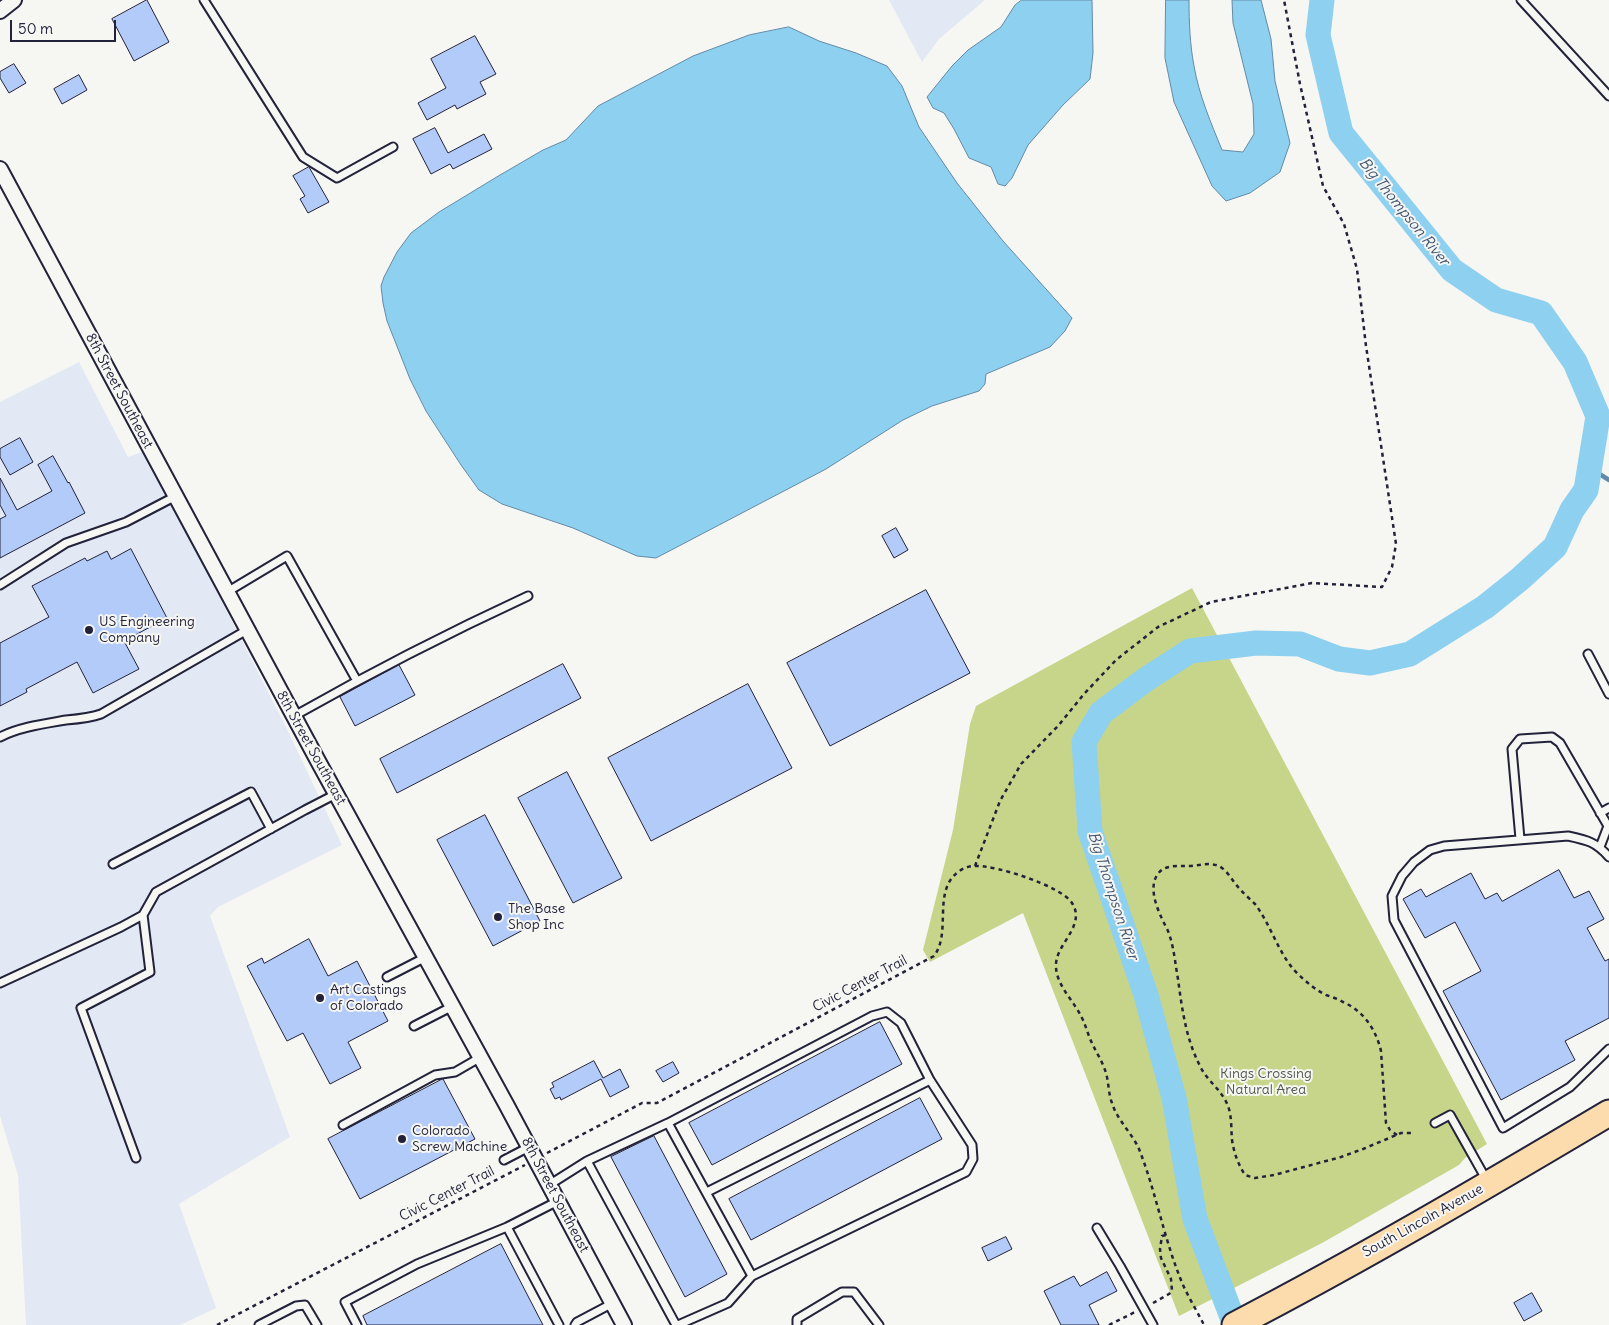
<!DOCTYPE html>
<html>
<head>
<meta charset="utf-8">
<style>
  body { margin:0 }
  #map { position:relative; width:1609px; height:1325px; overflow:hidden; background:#f6f6f2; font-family:Delius,sans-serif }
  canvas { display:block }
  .scale { position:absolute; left:10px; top:20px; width:106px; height:22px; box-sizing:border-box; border:2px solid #22223b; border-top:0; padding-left:6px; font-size:15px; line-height:18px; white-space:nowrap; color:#22223b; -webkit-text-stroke:4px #f6f6f2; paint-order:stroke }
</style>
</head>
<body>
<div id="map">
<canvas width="1609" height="1325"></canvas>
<div class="scale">50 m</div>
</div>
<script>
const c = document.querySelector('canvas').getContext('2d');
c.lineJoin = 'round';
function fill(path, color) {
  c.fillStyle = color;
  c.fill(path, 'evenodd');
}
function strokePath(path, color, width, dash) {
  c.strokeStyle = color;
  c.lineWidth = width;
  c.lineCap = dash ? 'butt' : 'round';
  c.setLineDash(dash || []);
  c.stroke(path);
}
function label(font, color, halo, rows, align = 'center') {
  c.font = font + ' Delius,sans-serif';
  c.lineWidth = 4;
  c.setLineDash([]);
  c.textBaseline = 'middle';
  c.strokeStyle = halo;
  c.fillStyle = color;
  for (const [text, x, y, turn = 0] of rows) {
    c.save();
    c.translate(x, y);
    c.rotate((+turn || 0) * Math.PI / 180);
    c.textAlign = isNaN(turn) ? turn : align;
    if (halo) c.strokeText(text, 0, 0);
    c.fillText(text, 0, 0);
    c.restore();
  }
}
fill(new Path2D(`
  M889,0H985L939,39L922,62Z
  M79,362L128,457L145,451L286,727L342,845L218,907L210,916L290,1137L179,1204L216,1308L180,1325H26L18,1175L0,1116V402Z`), '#e2e9f4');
fill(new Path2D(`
  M1192,588L1487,1144L1465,1158L1459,1165L1322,1243L1179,1316L1023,913L930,962L923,950L953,830L970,724L976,706Z`), '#c6d589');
const water = new Path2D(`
  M1022,0H1092L1093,53L1090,79L1063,105L1028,145L1012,178L1005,186L998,184L991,167L969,158L954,129L944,113L933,108L927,97L952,66L968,50L1001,27L1015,5Z
  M1166,0H1189C1189,22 1190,45 1194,66C1199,95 1211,123 1222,150L1243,152L1254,134L1253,104L1233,23L1232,0H1261L1271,39L1275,81L1290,143L1280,172L1250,193L1226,201L1212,186L1174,102L1165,58Z
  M789,27L819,41L856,53L887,66L902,86L919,127L957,183L1003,241L1072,318L1065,331L1050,347L986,374L985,384L979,391L932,406L903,420L826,469L656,558L637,556L573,528L502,504L479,490L461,465L426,411L410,379L387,321L383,303L381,286L384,277L397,252L411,233L439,212L500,175L543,150L566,140L598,106L693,56L749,35Z`);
fill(water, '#8ed0ef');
strokePath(water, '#638aa7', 1);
strokePath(new Path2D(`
  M1590,468L1609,480`), '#638aa7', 4.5);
strokePath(new Path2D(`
  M1235,1325L1195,1219L1174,1098L1146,995L1090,831L1084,742L1101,713L1145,680L1190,651L1256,643L1300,644L1339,659L1370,663L1410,654L1485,607L1520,579L1555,547L1572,510L1586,490L1598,416L1575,362L1541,313L1496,300L1452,270L1341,133L1318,35L1322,0`), '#8ed0ef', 25);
const building = new Path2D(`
  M147,0L169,42L134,61L112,19Z
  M475,36L496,74L480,82L486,94L457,109L455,105L427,120L418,103L446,88L431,59Z
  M14,64L26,83L9,93L0,78V72Z
  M79,75L87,90L62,104L54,89Z
  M435,128L448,153L484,134L492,149L453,169L450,164L431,174L413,139Z
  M309,167L329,202L308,213L300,199L305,196L293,176Z
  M20,438L33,462L10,475L0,457V449Z
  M53,456L68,483L69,482L85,513L0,558V519L6,516L0,505V478L17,510L52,491L38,465Z
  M896,528L908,550L894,558L882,536Z
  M131,549L167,618L124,641L139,669L93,693L77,662L26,689L27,692L0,706V643L49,617L32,586L85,558L87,561L107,551L111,559Z
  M926,590L970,673L830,746L787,663Z
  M563,664L581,698L397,793L380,759Z
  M399,665L415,695L355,726L340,697Z
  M748,684L792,768L651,841L608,758Z
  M567,772L622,878L573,903L518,798Z
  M485,815L540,921L493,946L437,840Z
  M1559,870L1574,898L1589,891L1604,919L1587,928L1605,961L1609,959V1018L1565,1041L1575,1060L1501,1100L1443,991L1481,971L1455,922L1425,938L1403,899L1421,889L1426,897L1471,873L1485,899L1497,893L1502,901Z
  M309,939L328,976L357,961L388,1021L348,1042L361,1068L330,1084L303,1033L287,1041L247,966L262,958L264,963Z
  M880,1022L902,1064L712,1165L689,1123Z
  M594,1061L603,1078L620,1069L629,1087L610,1097L601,1079L561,1100L560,1097L555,1099L550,1089L554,1087L552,1083Z
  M673,1062L679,1073L663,1082L656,1071Z
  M443,1079L475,1139L360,1199L328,1139Z
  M920,1098L942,1139L751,1240L729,1199Z
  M654,1136L727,1274L685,1297L611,1157Z
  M1006,1237L1012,1249L988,1261L982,1248Z
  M501,1244L543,1325H367L363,1316Z
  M1107,1272L1117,1291L1089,1305L1099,1325H1061L1044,1291L1074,1276L1080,1286Z
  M1532,1293L1542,1311L1524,1321L1514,1303Z`);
fill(building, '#b3cbf9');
strokePath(building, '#22223b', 1);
const lane = new Path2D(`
  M204,0L303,157L337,178L393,147
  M1521,0L1609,96
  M0,585L66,543L126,522L176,496
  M227,592L287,556L357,681
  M1588,654L1609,694
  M294,716C370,673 448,633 528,596
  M0,737C20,727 43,724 66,720C78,719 90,718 101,714L247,630
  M1600,813L1609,808
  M1520,839L1512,749L1520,739L1552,737L1560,743L1608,826L1600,847
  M1609,857C1596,842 1587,840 1568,836L1444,846L1430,850L1414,862L1402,876L1392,896L1394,920L1503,1128L1570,1087L1609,1049
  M113,864L251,792L271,829
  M387,977L426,957
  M0,983L121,927L143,915L156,892L305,810L336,794
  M414,1026L453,1006
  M668,1123L752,1276
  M1435,1123L1450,1115L1486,1179
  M343,1125L435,1075L455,1072L481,1057
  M136,1158L81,1008L150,972L143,915
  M504,1160L529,1147
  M587,1161L676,1325
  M549,1185L587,1161L668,1123L872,1016L887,1012L901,1023L930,1080L972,1145L973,1159L966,1172L752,1276L728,1303L678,1325
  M707,1192L930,1080
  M507,1227L559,1325
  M1097,1228L1120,1266L1153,1325
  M259,1325L296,1306L305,1305L317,1325
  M357,1325L345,1302L417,1264L507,1227L558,1201
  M575,1325L577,1322L613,1303
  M797,1325V1319L842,1292H854L879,1325`);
const street = new Path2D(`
  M0,11L14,0
  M0,169L318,761L506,1104L624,1325`);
const highway = new Path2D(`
  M1235,1325C1362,1259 1486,1186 1609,1113`);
strokePath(lane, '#22223b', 11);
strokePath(street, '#22223b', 18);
strokePath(highway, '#22223b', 29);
strokePath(new Path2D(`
  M975,866L1000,801L1021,764L1058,726L1084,694L1116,660L1158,627L1211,602L1312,583L1382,587L1392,567L1396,544L1366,346L1357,269L1344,224L1323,186L1300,84L1284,0
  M1397,1135L1390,1130L1386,1123L1381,1051C1376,1030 1364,1011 1343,1002C1338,999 1332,997 1326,995C1314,989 1305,981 1296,972C1278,953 1271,925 1255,904C1250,899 1244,894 1239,888C1233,882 1229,873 1222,868C1211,860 1197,867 1185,866C1174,866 1162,865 1156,877C1148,893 1161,917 1168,931C1174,946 1175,963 1178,979C1182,1009 1186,1039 1200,1066C1207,1081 1222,1090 1228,1106C1232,1117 1231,1129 1232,1140C1234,1153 1238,1164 1245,1175L1255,1178L1274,1175L1341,1157L1363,1149L1401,1133H1413
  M547,1153L642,1103H657L934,956C952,932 932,892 958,872C963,868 969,866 975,866C996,865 1061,886 1072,903C1085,923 1062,940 1057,958C1055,965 1056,973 1059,980C1065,994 1076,1005 1082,1018C1086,1026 1088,1035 1092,1043C1096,1052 1102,1061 1105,1070C1109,1081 1108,1093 1112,1103C1117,1120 1132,1133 1139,1149C1155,1189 1163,1234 1179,1275C1185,1292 1196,1309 1204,1325
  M1153,1303L1169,1294L1172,1291L1171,1279L1161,1258L1160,1249L1162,1236L1166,1235
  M217,1325L525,1165
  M1109,1325L1135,1312`), '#22223b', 2.5, [4, 4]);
strokePath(lane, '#f6f6f2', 7);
strokePath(street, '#f6f6f2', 14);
strokePath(highway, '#fcdcac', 25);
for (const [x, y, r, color] of [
  [89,630,5,"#22223b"],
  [498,917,5,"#22223b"],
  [320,998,5,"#22223b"],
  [402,1139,5,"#22223b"]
]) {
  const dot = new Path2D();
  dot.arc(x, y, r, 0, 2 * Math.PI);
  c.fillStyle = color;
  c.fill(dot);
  strokePath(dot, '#f6f6f2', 2);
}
label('14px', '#22223b', '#f6f6f2', [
  ["8th Street Southeast",119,391,62],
  ["8th Street Southeast",311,748,61],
  ["Civic Center Trail",860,984,-28],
  ["Civic Center Trail",447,1194,-27],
  ["8th Street Southeast",555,1195,62],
  ["South Lincoln Avenue",1423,1221,-29]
]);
label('14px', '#22223b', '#f6f6f2', [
  ["US Engineering",99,622],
  ["Company",99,638],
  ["The Base",508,909],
  ["Shop Inc",508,925],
  ["Art Castings",330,990],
  ["of Colorado",330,1006],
  ["Colorado",412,1131],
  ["Screw Machine",412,1147]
], 'left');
label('14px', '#535852', '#f6f6f2', [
  ["Kings Crossing",1266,1074],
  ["Natural Area",1266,1090]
]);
label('italic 15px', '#425671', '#f6f6f2', [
  ["Big Thompson River",1404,212,51],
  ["Big Thompson River",1113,896,72]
]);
</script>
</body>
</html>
